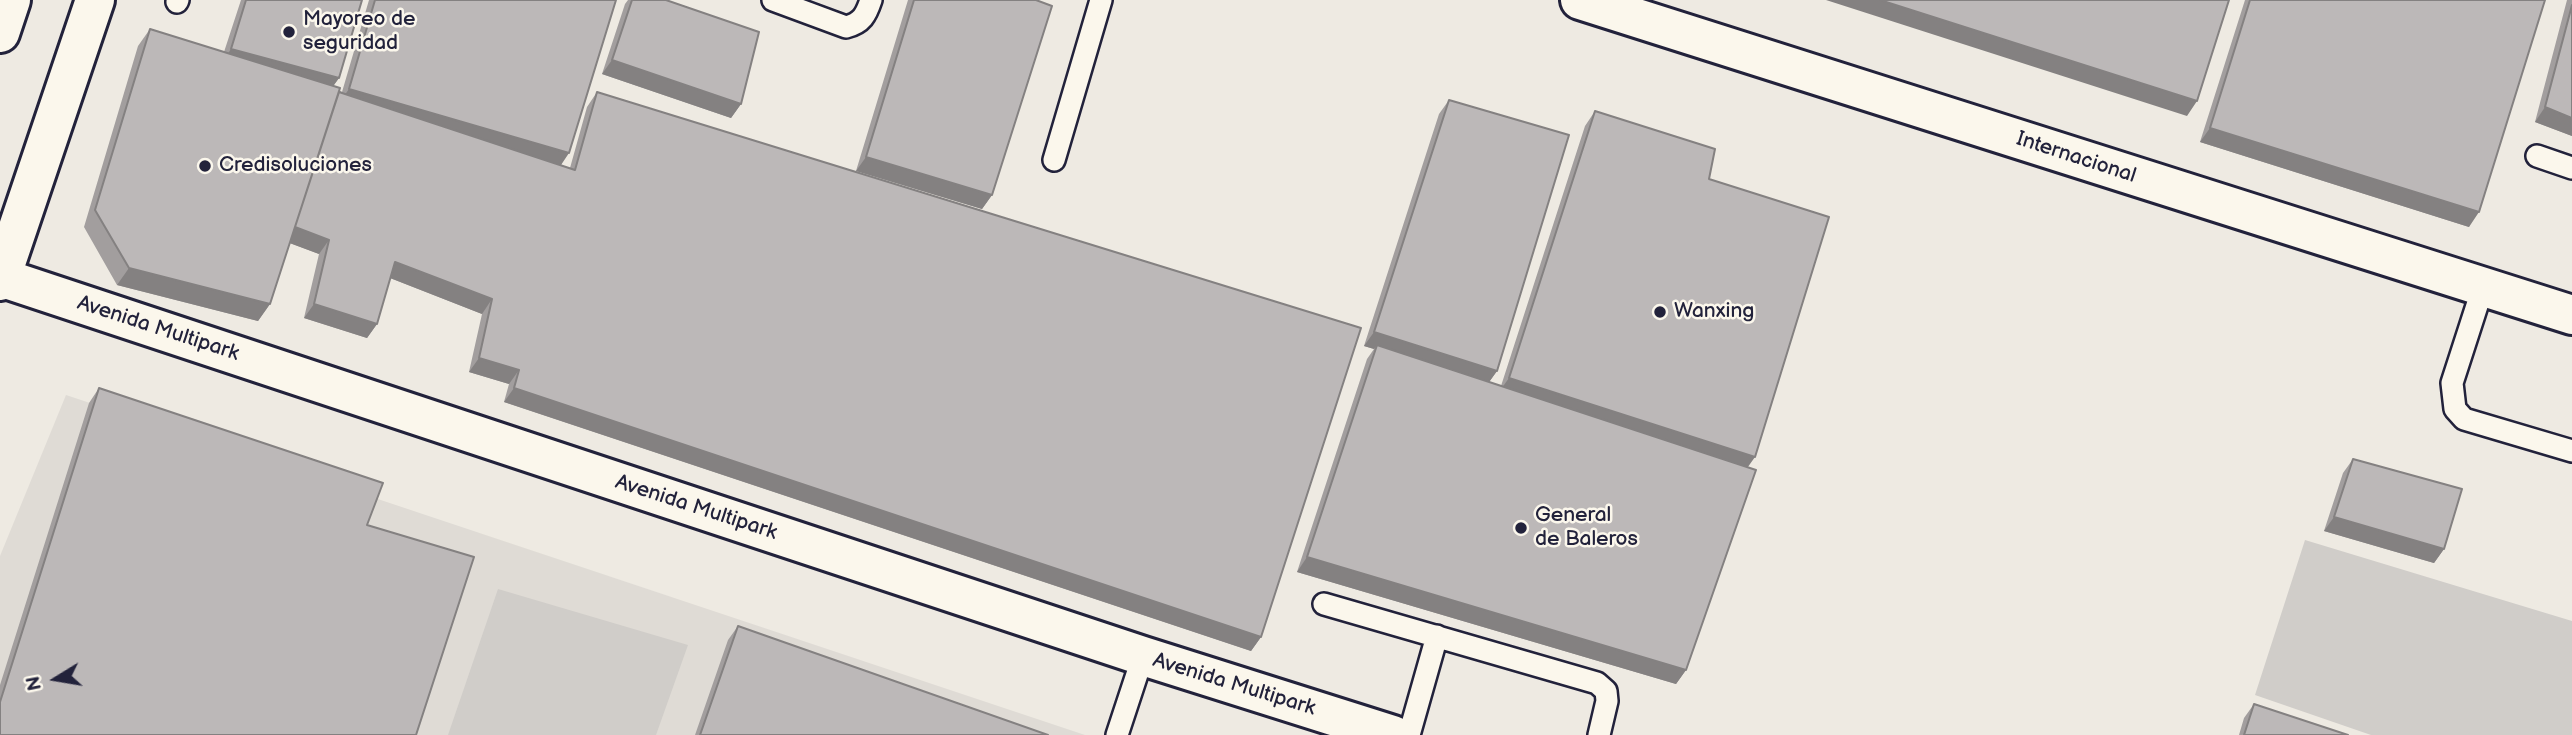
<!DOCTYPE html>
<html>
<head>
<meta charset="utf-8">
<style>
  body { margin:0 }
  #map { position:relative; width:2572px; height:735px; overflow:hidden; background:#eeeae2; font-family:"Balsamiq Sans",sans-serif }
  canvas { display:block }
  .north { position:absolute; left:21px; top:644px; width:70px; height:70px; -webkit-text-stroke:5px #fbf7ec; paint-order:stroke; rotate:259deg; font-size:19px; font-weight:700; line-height:28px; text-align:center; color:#22223b }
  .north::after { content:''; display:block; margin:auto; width:24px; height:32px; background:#22223b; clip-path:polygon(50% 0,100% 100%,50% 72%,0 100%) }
</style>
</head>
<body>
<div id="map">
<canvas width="2572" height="735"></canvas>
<div class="north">N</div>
</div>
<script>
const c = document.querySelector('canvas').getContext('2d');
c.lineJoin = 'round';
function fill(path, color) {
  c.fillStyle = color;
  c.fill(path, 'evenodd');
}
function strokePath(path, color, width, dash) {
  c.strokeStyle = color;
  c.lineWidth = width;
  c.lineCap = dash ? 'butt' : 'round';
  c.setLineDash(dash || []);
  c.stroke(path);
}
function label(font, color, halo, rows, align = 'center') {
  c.font = font + ' "Balsamiq Sans",sans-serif';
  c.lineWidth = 5;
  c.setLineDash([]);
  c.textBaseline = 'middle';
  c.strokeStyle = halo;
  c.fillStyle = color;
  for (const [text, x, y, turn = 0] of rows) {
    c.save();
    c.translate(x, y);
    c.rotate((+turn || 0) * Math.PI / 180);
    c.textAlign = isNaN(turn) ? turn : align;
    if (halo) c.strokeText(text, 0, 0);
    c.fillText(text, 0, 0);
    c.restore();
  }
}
fill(new Path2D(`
  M66,395L1085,735H0V556Z`), '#dfdbd5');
fill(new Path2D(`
  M2305,540L2572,621V735H2371L2255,695Z
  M498,589L688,645L656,735H448Z`), '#d0cdc9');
const lane = new Path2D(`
  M773,0L846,27C862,23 866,15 871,0
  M177,2L178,0
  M2537,156L2572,168
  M1054,160L1101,0
  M2483,287L2452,383L2455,409L2464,419L2572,451
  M1324,604L1597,683L1606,691L1607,701L1599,735
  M1117,735L1143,656
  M1409,735L1437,636`);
const street = new Path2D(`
  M1580,0L2572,315`);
const secondary = new Path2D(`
  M0,33L11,0
  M0,277L1143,656L1393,735
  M0,281L95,0`);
strokePath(lane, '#22223b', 26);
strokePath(street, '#22223b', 44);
strokePath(secondary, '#22223b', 44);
strokePath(lane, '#fbf7ec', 21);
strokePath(street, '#fbf7ec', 38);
strokePath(secondary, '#fbf7ec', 38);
fill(new Path2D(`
  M241,0H362L339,78L333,86L342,92L369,0H616L561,165L570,168L587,107L597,92L1261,637L1251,651L504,402L509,384L469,372L482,314L390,278L377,324L367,338L304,318L319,254L290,243L270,304L258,321L117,285L84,227L138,46L150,29L224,52Z
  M628,0H666L741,104L731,118L602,74L625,4Z
  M908,0H1036L992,195L982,209L856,171Z
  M2245,0H2545L2469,227L2200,142Z
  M2567,0H2572V136L2535,122Z
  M1449,100L1497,371L1489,382L1501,386L1585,126L1595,111L1709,179L1748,467L1686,670L1676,684L1297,572L1367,359L1374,349L1364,346L1439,114Z
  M99,388L367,525L0,735V685L89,403Z
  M2353,459L2444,549L2434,563L2324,531L2343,473Z
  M738,626L1048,735H695L728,640Z
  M2254,704L2348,735H2239L2244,718Z`), '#a29e9e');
fill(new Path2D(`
  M1826,0H1880L2197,101L2187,116Z
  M231,49L339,78L329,92L221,64Z
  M612,60L741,104L731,118L602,74Z
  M349,89L569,153L559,168L339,103Z
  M2545,107L2572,118V136L2535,122Z
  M2210,128L2479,212L2469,227L2200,142Z
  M866,157L992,195L982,209L856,171Z
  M294,227L329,240L319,254L284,241Z
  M395,262L492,299L482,314L385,276Z
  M129,268L270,304L258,321L117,285Z
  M314,304L377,324L367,338L304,318Z
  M1374,332L1497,371L1487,385L1377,345L1374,349L1364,346Z
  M479,358L519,370L509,384L469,372Z
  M1509,378L1755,457L1745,471L1499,392Z
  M514,388L1261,637L1251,651L504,402Z
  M2334,517L2444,549L2434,563L2324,531Z
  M1307,557L1686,670L1676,684L1297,572Z`), '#848181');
const building = new Path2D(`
  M246,0H362L339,78L231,49Z
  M375,0H616L569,153L349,89Z
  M632,0H666L759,32L741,104L612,60Z
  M914,0H1036L1052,6L992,195L866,157Z
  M1880,0H2229L2197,101Z
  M2250,0H2545L2479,212L2210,128Z
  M2572,5V118L2545,107Z
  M150,29L340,88L270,304L129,268L95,210Z
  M339,92L575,170L597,92L1361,328L1261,637L514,388L519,370L479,358L492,299L395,262L377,324L314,304L329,240L295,227Z
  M1449,100L1569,135L1497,371L1374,332Z
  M1595,111L1715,149L1709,179L1829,217L1755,457L1509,378Z
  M1377,345L1756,470L1686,670L1307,557Z
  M99,388L383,483L367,525L474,557L416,735H0V702Z
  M2353,459L2462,489L2444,549L2334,517Z
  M738,626L1048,735H700Z
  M2254,704L2348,735H2244Z`);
fill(building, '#bcb8b8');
strokePath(building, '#848181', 2);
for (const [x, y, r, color] of [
  [289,32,7,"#22223b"],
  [205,166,7,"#22223b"],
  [1660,312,7,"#22223b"],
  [1521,528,7,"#22223b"]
]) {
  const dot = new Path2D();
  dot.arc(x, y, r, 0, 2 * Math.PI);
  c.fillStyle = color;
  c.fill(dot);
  strokePath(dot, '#fbf7ec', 2.5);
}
label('21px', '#22223b', '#fbf7ec', [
  ["Mayoreo de",303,20],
  ["seguridad",303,44],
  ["Credisoluciones",219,166],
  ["Wanxing",1674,312],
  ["General",1535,516],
  ["de Baleros",1535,540]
], 'left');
label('21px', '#22223b', '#fbf7ec', [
  ["Internacional",2076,158,18],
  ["Avenida Multipark",158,329,18],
  ["Avenida Multipark",696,508,18],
  ["Avenida Multipark",1234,685,17]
]);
</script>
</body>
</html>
